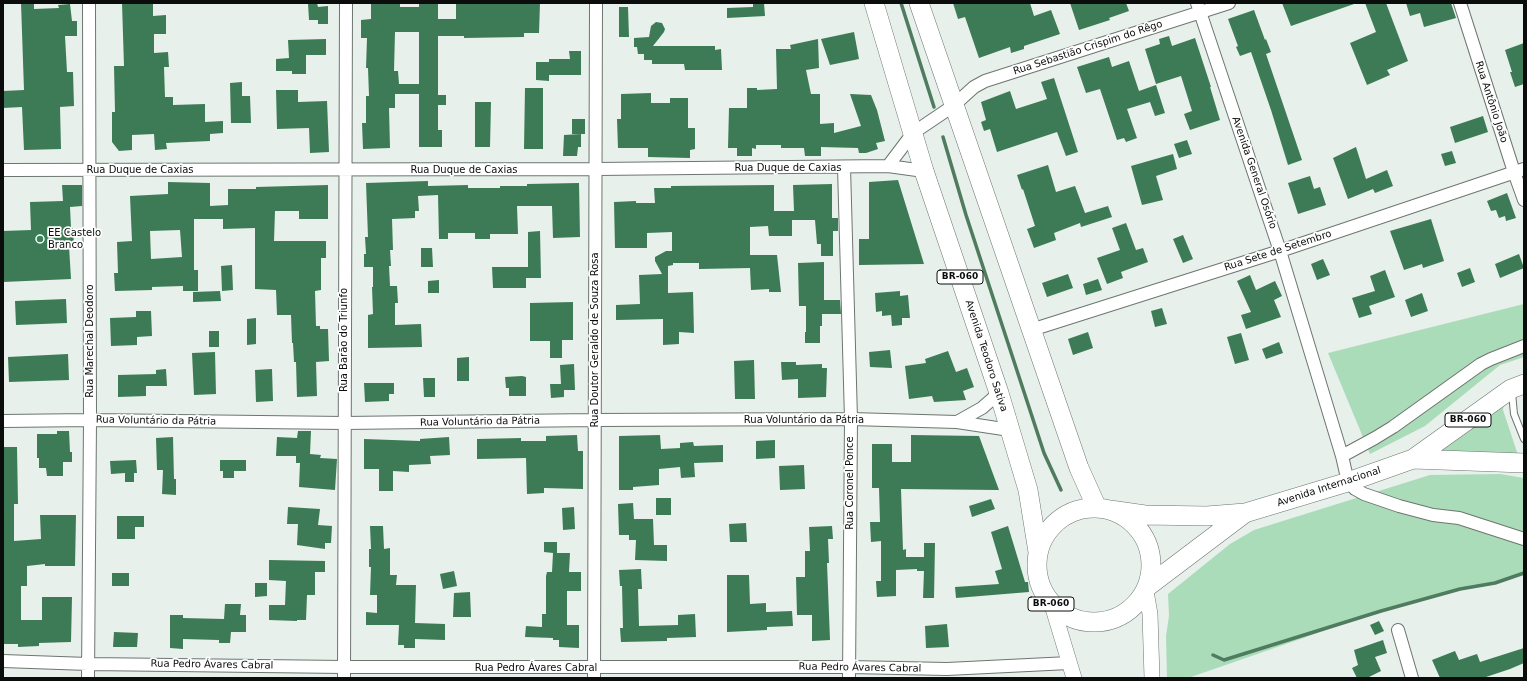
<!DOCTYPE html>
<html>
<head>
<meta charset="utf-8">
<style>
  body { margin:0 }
  #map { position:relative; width:1527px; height:681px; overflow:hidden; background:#e7f0ea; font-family:"DejaVu Sans",sans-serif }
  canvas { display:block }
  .frame { position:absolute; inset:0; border:4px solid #0a0d0b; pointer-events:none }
</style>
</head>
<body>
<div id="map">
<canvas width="1527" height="681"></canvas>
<div class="frame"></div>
</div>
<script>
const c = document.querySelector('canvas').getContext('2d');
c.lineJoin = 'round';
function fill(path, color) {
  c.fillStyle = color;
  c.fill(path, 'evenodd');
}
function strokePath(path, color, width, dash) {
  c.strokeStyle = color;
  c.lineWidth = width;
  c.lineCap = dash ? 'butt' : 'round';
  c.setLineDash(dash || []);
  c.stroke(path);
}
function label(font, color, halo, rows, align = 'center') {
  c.font = font + ' "DejaVu Sans",sans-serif';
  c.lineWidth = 3.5;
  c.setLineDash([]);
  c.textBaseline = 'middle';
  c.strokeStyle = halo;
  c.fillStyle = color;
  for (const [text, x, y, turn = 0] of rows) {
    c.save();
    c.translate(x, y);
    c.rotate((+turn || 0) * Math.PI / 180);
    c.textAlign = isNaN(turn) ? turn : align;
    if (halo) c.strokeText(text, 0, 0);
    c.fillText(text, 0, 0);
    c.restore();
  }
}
fill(new Path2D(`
  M1524,304V357L1500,365L1425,426L1370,454L1328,353Z
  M1504,401L1503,410L1517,452L1521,458L1440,452Z
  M1500,474L1524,478V573L1495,583L1460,589L1381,611L1191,677L1167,678L1166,636L1169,616L1168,594L1230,544L1254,530L1430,475Z`), '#aadcba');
strokePath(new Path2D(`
  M901,3L934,107
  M943,137L966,215L1044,453L1061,490
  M1213,655L1224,660L1381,611L1460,589L1495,583L1524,573`), '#4f7c5f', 3.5);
fill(new Path2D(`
  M21,3H34V9L59,8L58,5L70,4L72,21H77V36H65L67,72H73L74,106L60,107L61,149L24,150L22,107L3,108V91L24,90Z
  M122,3H153V16L166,15V34H154V53L168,52L169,67H164L165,97H173V105L205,104V122L223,121V133L210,134V141L166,143L167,149L155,150L154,134L132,135V150L119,151L112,142V112H115L114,66H124Z
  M308,3H317L318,7L328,6V24H318V20H309Z
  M371,3H400V7H419V3H438V19H456V3H540L539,33H524V37L464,38V36H438V95H446V105H438V130H442V147H419V94H395V108H389L390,148L363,149L362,123H366V96H369L368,68H366L367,38H361V20L371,19ZM395,32H419V84H399L398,71H394Z
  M753,3H764L765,16L727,18V8L753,7Z
  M953,3H1030L1034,16L1051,10L1060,34L1024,46V49L1011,53L1010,47L979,58L965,17L958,19Z
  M1070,3H1126L1129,11L1109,18L1110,20L1079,30Z
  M1282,3H1354V4L1291,26Z
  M1365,3H1386L1408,61L1387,70L1390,75L1367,85L1350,43L1376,32Z
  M1406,3H1451L1456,18L1424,27L1420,13L1410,16Z
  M619,7H628L629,37H619Z
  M1254,10L1265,40L1266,39L1271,52L1266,54L1302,160L1288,165L1271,110L1251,52L1240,56L1236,47L1238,46L1228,19Z
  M656,22L662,23L665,29L664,32L653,46H715V50L721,49L722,70H685L684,64H652V60H644V54H638L637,47H634V38L649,37L651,26Z
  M854,32L859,59L830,65L821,39Z
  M1169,36L1172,46L1195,38L1211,87H1210L1220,120L1190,130L1184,114L1192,111L1181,76L1156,84L1145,49L1160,44L1159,39Z
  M326,39V55H306V74H292V71H276V59L289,58L288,40Z
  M818,39L819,68L806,70L811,94H820V124L834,123V133L861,126L850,94L871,95L877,110L885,141L876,143L878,149L866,153H859L858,148L821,147V156H805L804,148H781V145H756V149L752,148V156H737V148H728L729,108H747V88H757V90L777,89L776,49H791L790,45Z
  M1524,43V84L1515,87L1510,72H1512L1505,50Z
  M569,51H581V75H549V81L536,80V62H549V59H570Z
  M1109,57L1112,67L1129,61L1139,91L1156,85L1165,113L1155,116L1150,102L1127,109L1137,138L1126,142L1124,138L1117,140L1100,89L1086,93L1077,67Z
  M1054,78L1078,152L1066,156L1057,132L997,152L990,129L984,131L981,122L986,120L981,102L1010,91L1016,109L1047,99L1041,82Z
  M242,82V96H250L251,123H231L230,83Z
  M525,88H543V149H524Z
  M276,90H298V102L327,101L329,152L310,153L309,128L277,129Z
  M651,93V103H670V98H688V128H695V149L690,150V158L648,157V148H618L617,119H621V94Z
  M475,102H491L490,147H475Z
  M1483,116L1488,132L1455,143L1450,127Z
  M572,119H585V134H572Z
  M581,134V147H578L577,156H563L564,135Z
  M1187,140L1192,154L1179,158L1174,144Z
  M1356,147L1366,179L1387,170L1393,186L1375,193L1373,189L1348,199L1333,158Z
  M1452,151L1456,163L1445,166L1441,154Z
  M1173,154L1177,169L1156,176L1163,200L1142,205L1131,166Z
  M1048,165L1056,192L1075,186L1085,213L1108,206L1112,217L1081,227L1080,223L1054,233L1056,240L1034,248L1027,229L1035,226L1023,189L1022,190L1017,175Z
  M1310,176L1314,189L1320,187L1326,205L1298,214L1288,183Z
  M898,180L924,264L859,265V239H869V182Z
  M428,181V186L468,185V188H500V186H527V184L579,183L580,237L553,238L552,206H517L518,234H490V239H475V233H448V239H439L438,195L418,196L419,211H415V218L392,219L393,250H390L391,266H389L390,286H397L398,303H395V325L421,324L422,347L368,348V315L373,314L372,287H373V267H364V254H366L365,237H368L366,183Z
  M168,182L210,183V206L228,205V189H256V187L328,185V219H299V211H275L274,241H326V258H321V290L315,291L316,326H320V329H328L329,361L316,362L317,396L297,397L296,362H294L293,343H292L291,315H277L276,290L255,289V228L223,229V219H194V270H198V291H183V286L152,287V290L115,291L114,273H118L117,242L132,241L130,196L168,194ZM180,230L182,257L151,259L150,231Z
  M832,184V218H838V231H833V256H821V244H817L815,220H792V236H769L768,226L750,227V255H777L781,292H769V289L751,290L750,268L699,269V263H673V265L668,266V293L693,292L694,333L679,332V344L663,345V319L616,320V305L640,304L639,275L662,274L655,261V257L666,251H672V232L647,233V248H615L614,202L636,201V203H655L654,188H671V186L774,185V211H794L793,185Z
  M62,185H82V206L70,207L71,228H73L74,246H69L71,279L3,282V231L31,230L30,202L63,201Z
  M1507,193L1516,218L1506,221L1505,216L1499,218L1496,210L1491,211L1487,201Z
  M1431,219L1444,261L1423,268L1422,264L1404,270L1390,231Z
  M1126,223L1136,250L1143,248L1148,262L1121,272L1123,278L1107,284L1097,258L1120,250L1112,228Z
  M540,231L541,278H526V288H493L492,267H528V232Z
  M1183,235L1193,259L1183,263L1173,239Z
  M421,248H432L433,267H421Z
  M1519,254L1524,268L1500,278L1495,264Z
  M1323,259L1330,275L1317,280L1311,264Z
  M824,262V300H840L841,314H822V326H820V343H805V332H806V306H799L798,263Z
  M232,265L233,290L222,291L221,266Z
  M1470,268L1475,282L1462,287L1457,273Z
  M1385,270L1395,297L1369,306L1372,314L1359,318L1352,298L1375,291L1370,276Z
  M1068,274L1073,288L1047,297L1042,283Z
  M1250,275L1256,290L1275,281L1282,296L1274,300L1281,317L1246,329L1241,315L1251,312L1237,281Z
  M1098,279L1102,290L1086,295L1083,284Z
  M439,280V293H428V281Z
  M220,291L221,301L193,302V292Z
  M900,291V296L908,295L910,318H902V325L892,326L891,315L882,316V311L876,312L875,293Z
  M1422,293L1428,311L1411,317L1405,300Z
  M66,299L67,323L16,325L15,301Z
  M573,302V340H562V358H550V341H530V303Z
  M1162,308L1167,324L1155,327L1151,311Z
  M136,311H151L152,336L137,337V345L111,346L110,318L136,317Z
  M256,318V344L247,345V319Z
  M209,331H219V347H209Z
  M1088,332L1093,348L1073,355L1068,339Z
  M1241,333L1249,360L1235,364L1227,337Z
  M1279,342L1283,353L1266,359L1262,349Z
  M890,350L892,368L870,367L869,352Z
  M948,351L956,372L967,368L974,387L963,391L966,400L934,402L932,396L909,399L905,366L926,363L925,359Z
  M215,352L216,394L194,395L192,353Z
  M68,354L69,380L9,382L8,357Z
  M469,357V381H457V358Z
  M754,360L755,399H735L734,361Z
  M781,362H796V365L822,364V368H827L826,397L798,398V379L782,380Z
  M574,364L575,390H564V397L551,398L550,384H561L560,365Z
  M166,369L167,386H146V396L118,397V375L156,374V370Z
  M272,369L273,401L256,402L255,370Z
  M522,376L526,377V396H509V388H506L505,377Z
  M423,378H435V397H424Z
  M364,383H394V394H389V401L365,402Z
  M57,431H69L70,452H72V462H63V476H47L46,468H39V458H37V434H57Z
  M298,431H311L310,454L321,455L320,458L337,459L335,490L299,487L300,463H296V456H276L277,437L297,438Z
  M577,435L578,451H583V489L544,488V493L527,494L526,458L477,459V439L521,438V441H546V436Z
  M660,435L661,449L680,448V443L693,442L694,446L723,445V462L694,463L695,477L681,478L680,467L659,469V485L633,487V490H619V436Z
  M911,435L979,436L999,490L901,489L903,550L906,549V557H924V543H935L934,598H923L924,571H917V569L896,570V596L877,597L876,581H881V541L871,542L870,522H880L879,488H872V444H892V462H911Z
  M173,437L174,479H176V495L162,494L163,470H157L156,438Z
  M449,437L450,455L430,456L431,464L409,465V472L393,471V491H379V469H364V439L420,441V439Z
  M775,440V458L756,459V441Z
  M3,447H17L18,504H14V541L41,539L40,515H76L75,566H45V564L27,566V586H21V620H42V597H72L71,642L39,643V646L18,647V644H3Z
  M136,460L137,473H134V482H125V473L111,474L110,461Z
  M220,460H246V471H234V478H223V471H220Z
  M804,465L805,489L780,490L779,466Z
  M656,498H671V515H656Z
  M991,499L995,509L972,517L969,506Z
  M633,503L634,519H653L654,545H667V561L635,560L636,540H629V535H619L618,504Z
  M288,507L320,509L318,525L332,526L331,543H325V549L297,545L298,524H287Z
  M574,507L575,529L563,530L562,508Z
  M117,516H144V527H135V539H117Z
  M746,523L747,542H730L729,524Z
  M370,526H383L384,549L390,548V575H397L396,585H416L415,623L445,624V640L415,639V648H404V645H398L399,625H366V612L377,613V595H370L371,567H369V549H371Z
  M832,526L833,539H828L829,563H827L830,640L812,641V615H797L796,577H805V551H810L809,527Z
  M1008,526L1025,582H1028L1029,592L956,598L955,587L999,584L995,571L1002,569L991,532Z
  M544,542H557V553H570L569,572H581V591H567V625H579V648L559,647V640H553V638L525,637L526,626L542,627V614H546V576L547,572H552L553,553L544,552Z
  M269,560L325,561V572H315V595H307L306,620H297V621L269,620V605H285L286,581L269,580Z
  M641,569L642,589H638L639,626L678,625V615L695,614L696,637L667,638V641L621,642L620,628H623L622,586H620L619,570Z
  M454,571L457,586L443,589L440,574Z
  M112,573H129V586H112Z
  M727,575H749L750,604L766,603V612L792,611L793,626L767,627V630L727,632Z
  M255,583H267V596L255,597Z
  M470,592L471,617H453L454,593Z
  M225,604H241L240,615H246V632H231L230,643H219V640L183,639V649L170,648V615H183V618L224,619Z
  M1379,621L1384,631L1375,635L1370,625Z
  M947,624L949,647L926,648L925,626Z
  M114,632L138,633L137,647H113Z
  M1383,640L1387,653L1375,657L1381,671L1367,678H1357L1352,668L1358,665L1354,650Z
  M1524,648V663L1510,669L1483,678H1440L1432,660L1455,651L1459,660L1477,654L1480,662Z`), '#3c7b55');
const service = new Path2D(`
  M1512,393L1514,414L1524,439`);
const minor = new Path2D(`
  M1197,3L1280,251L1342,456L1348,482L1355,489L1364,494L1399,506L1433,515L1459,518L1524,539
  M1460,3L1514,172L1524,200
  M888,166L913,133L953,106L974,87L985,81L1229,3
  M844,167L851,419L849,678
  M3,170L596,169L888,166L924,171
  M1031,330L1280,251L1524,169
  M3,421L90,420L344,423L594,420L851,419L957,422L1010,430
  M957,422L982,408L999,393
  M1342,456L1375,438L1393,427L1481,364L1491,359L1524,346
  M1398,630L1412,678
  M3,661L88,664L344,667H849L947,669L1069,663
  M88,678L90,420L89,3
  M344,678L346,3
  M594,678L596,3`);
const tertiary = new Path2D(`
  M1146,591L1150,614L1152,678
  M1052,605L1074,678`);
const primary = new Path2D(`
  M874,3L924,171L999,393L1028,490L1038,552
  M919,3L1079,468L1097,508
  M1413,459L1524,463
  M1037 565a57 57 0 1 1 114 0a57 57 0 1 1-114 0Z
  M1110,510L1145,515L1207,516L1245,513L1348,482L1413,459L1511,389L1524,384
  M1147,587L1245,513`);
strokePath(service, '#6e7570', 8);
strokePath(minor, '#6e7570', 14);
strokePath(tertiary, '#6e7570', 16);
strokePath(primary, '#6e7570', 20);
strokePath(service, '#fff', 6);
strokePath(minor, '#fff', 12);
strokePath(tertiary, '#fff', 15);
strokePath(primary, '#fff', 19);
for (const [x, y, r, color] of [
  [40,239,4,"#348658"]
]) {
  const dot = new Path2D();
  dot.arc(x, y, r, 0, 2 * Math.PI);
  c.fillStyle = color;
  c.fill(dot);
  strokePath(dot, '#fff', 1.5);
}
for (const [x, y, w] of [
  [960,277,46],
  [1468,420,46],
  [1051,604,46]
]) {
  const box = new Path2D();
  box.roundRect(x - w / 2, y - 7, w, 14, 3);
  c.fillStyle = '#fff';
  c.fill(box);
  strokePath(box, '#0a0d0b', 1);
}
label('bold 9px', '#0a0d0b', null, [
  ["BR-060",960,277],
  ["BR-060",1468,420],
  ["BR-060",1051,604]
]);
label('10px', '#0a0d0b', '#fff', [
  ["Rua Sebastião Crispim do Rêgo",1088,48,-18],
  ["Rua Antônio João",1491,102,72],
  ["Rua Duque de Caxias",788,168],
  ["Rua Duque de Caxias",140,170],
  ["Rua Duque de Caxias",464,170],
  ["Avenida General Osório",1254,173,71],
  ["Rua Sete de Setembro",1278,251,-18],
  ["Rua Barão do Triunfo",344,340,-90],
  ["Rua Doutor Geraldo de Souza Rosa",595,340,-90],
  ["Rua Marechal Deodoro",90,341,-90],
  ["Avenida Teodoro Sativa",986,356,72],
  ["Rua Voluntário da Pátria",804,420],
  ["Rua Voluntário da Pátria",156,421,1],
  ["Rua Voluntário da Pátria",480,422,-1],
  ["Rua Coronel Ponce",850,483,-90],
  ["Avenida Internacional",1329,487,-18],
  ["Rua Pedro Ávares Cabral",212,665,1],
  ["Rua Pedro Ávares Cabral",536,668],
  ["Rua Pedro Ávares Cabral",860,668,1]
]);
label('10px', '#0a0d0b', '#fff', [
  ["EE Castelo",48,233],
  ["Branco",48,245]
], 'left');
</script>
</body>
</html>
